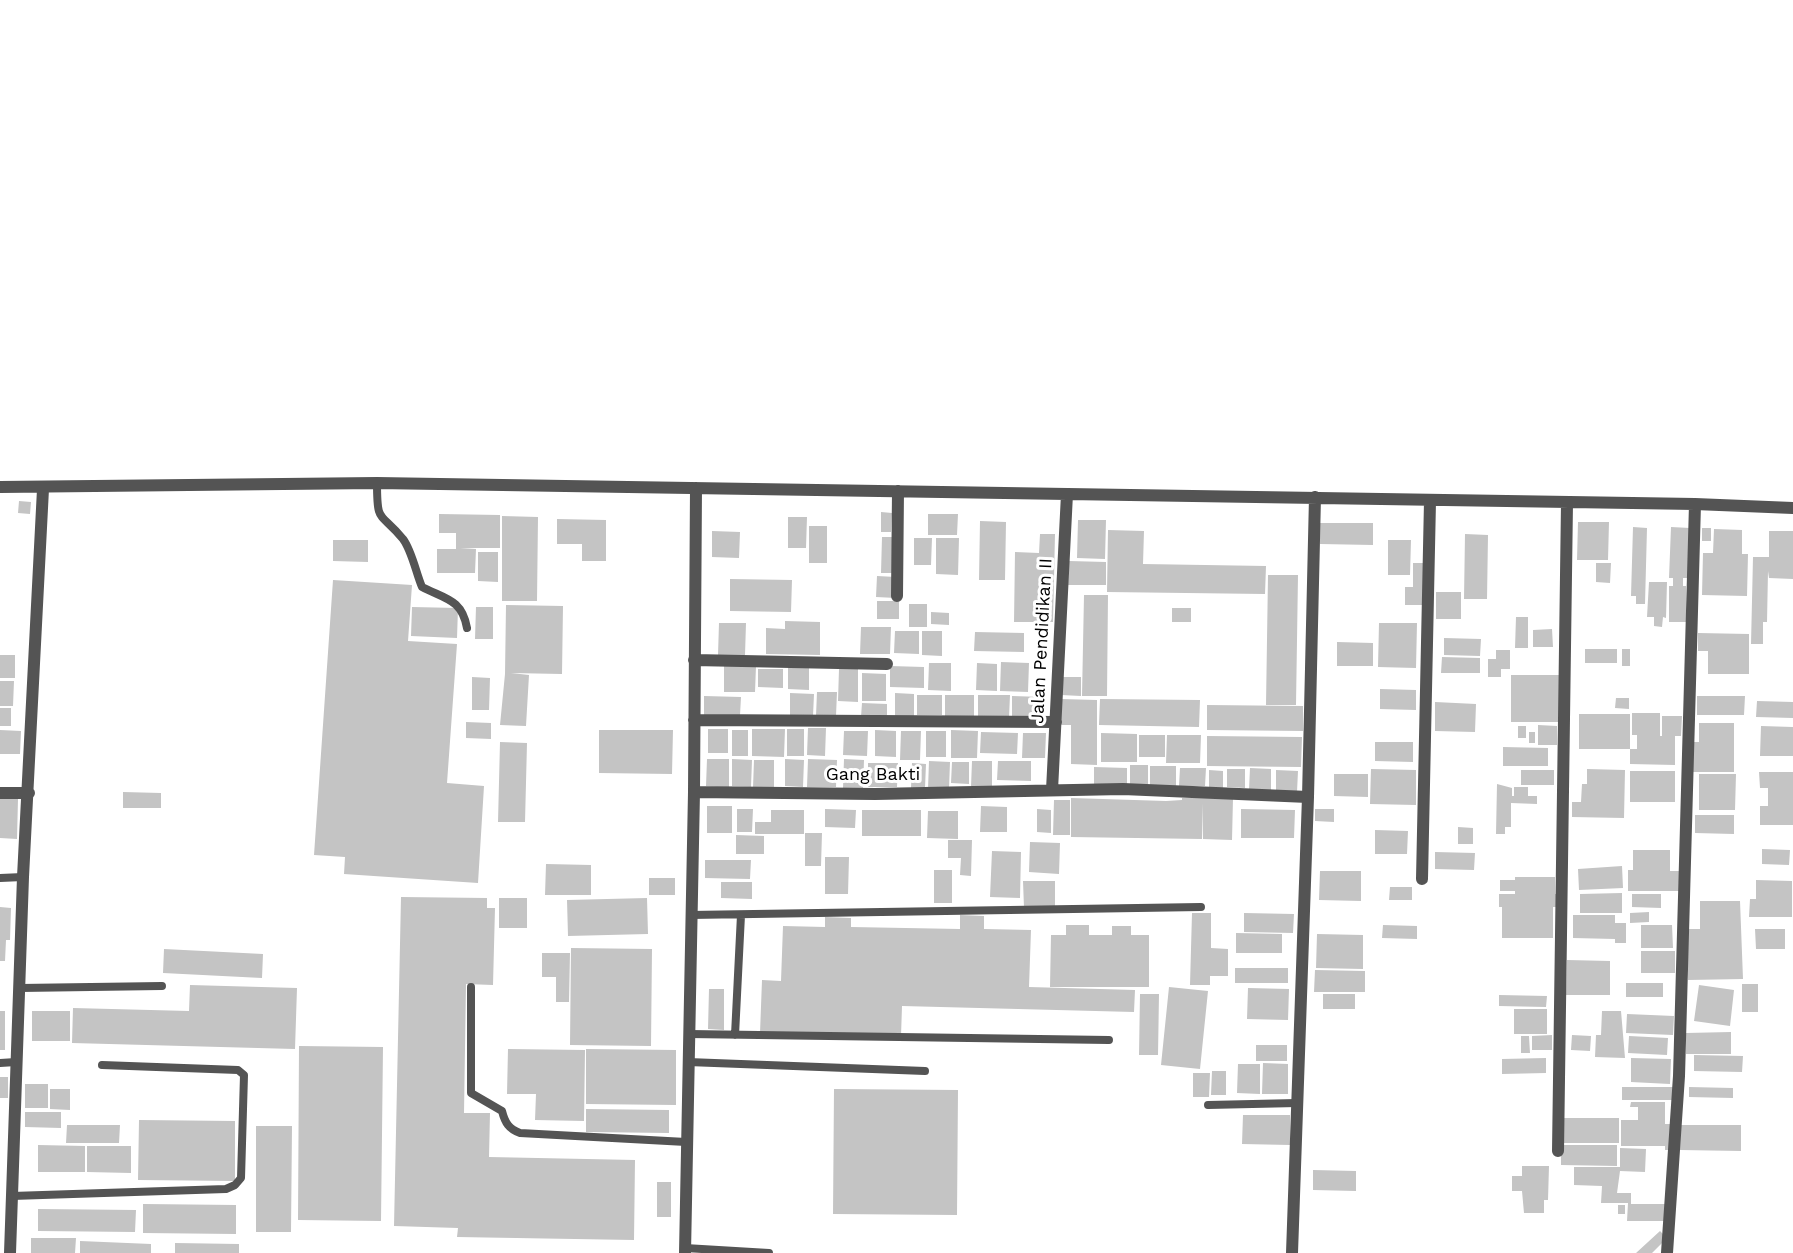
<!DOCTYPE html>
<html>
<head>
<meta charset="utf-8">
<style>
  body { margin:0 }
  canvas { display:block; background:#fff }
</style>
</head>
<body>
<canvas width="1793" height="1253"></canvas>
<script>
const c = document.querySelector('canvas').getContext('2d');
c.lineJoin = 'round';
function fill(path, color) {
  c.fillStyle = color;
  c.fill(path, 'evenodd');
}
function strokePath(path, color, width, dash) {
  c.strokeStyle = color;
  c.lineWidth = width;
  c.lineCap = dash ? 'butt' : 'round';
  c.setLineDash(dash || []);
  c.stroke(path);
}
function label(font, color, halo, rows, align = 'center') {
  c.font = font + ' "Work Sans",sans-serif';
  c.lineWidth = 6;
  c.setLineDash([]);
  c.textBaseline = 'middle';
  c.strokeStyle = halo;
  c.fillStyle = color;
  for (const [text, x, y, turn = 0] of rows) {
    c.save();
    c.translate(x, y);
    c.rotate((+turn || 0) * Math.PI / 180);
    c.textAlign = isNaN(turn) ? turn : align;
    if (halo) c.strokeText(text, 0, 0);
    c.fillText(text, 0, 0);
    c.restore();
  }
}
fill(new Path2D(`
  M19,501L31,502L30,514L18,513Z
  M881,512L892,513L891,532H881Z
  M439,514L500,515V548H460L476,549L475,573H437V549H456V533H439Z
  M928,514H958L957,535H928Z
  M502,516L538,517L537,601H502Z
  M788,517H807L806,548H788Z
  M557,519L606,520V561H582V544H557Z
  M1078,520H1106L1105,559L1077,558Z
  M980,521L1006,522L1005,580H979Z
  M1578,522H1609L1608,560H1577Z
  M1320,523H1373V545L1320,544Z
  M809,526H827V563H809Z
  M1633,527L1647,528L1645,604H1636V596H1631Z
  M1671,527L1690,528L1688,578H1683V586H1686V622H1669V586H1673V578H1669Z
  M1702,528H1711V541H1702Z
  M1714,529L1742,530V554H1748L1747,596L1702,595L1703,553H1713Z
  M1108,530L1144,531L1143,564L1266,566L1265,594L1107,592Z
  M712,531L740,532L739,558L712,557Z
  M1769,531H1793V579L1769,578L1768,571L1767,622H1763V644H1751L1753,557H1769Z
  M1040,534H1055L1053,622H1014L1015,552L1039,553Z
  M1465,534L1488,535L1487,599H1464Z
  M882,537H895L894,573H881Z
  M914,538H932L931,565H914Z
  M936,538H959L958,575L936,574Z
  M333,540H368V562L333,561Z
  M1388,540H1411L1410,575H1388Z
  M478,552H498V582L478,581Z
  M1069,561L1106,562V585H1068Z
  M1413,563H1425L1424,605H1405V587H1413Z
  M1596,563H1611L1610,583L1596,582Z
  M1268,575H1298L1296,705H1266Z
  M877,576L896,577V598L876,597Z
  M730,579L792,580L791,612L730,611Z
  M333,580L412,585L408,641L457,644L447,783L484,786L478,883L344,874L345,857L314,855Z
  M1649,582H1667L1666,618L1663,617L1662,627L1654,626V617H1647Z
  M1436,592H1461V619H1436Z
  M1084,595H1108L1107,696H1082Z
  M877,601H899V619H877Z
  M909,604H927V627H909Z
  M506,605L563,606L562,674L511,673L529,675L526,726L500,725L505,674Z
  M412,607L458,608L457,638L411,636Z
  M476,607H493V639H475Z
  M1172,608H1191V622H1172Z
  M931,612L949,613V625L931,624Z
  M1516,617H1528V648H1515Z
  M785,621L820,622V655L766,654V628L785,629Z
  M719,623H746L745,655H718Z
  M1379,623H1417L1416,668L1378,667Z
  M861,627H891L890,654H860Z
  M1552,629L1553,647H1533V630Z
  M895,631H919V654L894,653Z
  M922,631H942V656L922,655Z
  M975,632L1024,633V652L974,651Z
  M1698,633L1749,634V674H1708V651H1698Z
  M1444,638L1481,639L1480,656L1444,655Z
  M1337,642L1373,643V666H1337Z
  M1585,649H1617V663H1585Z
  M1622,649H1630V666H1622Z
  M1496,650H1510V669H1501V677H1488V659H1496Z
  M0,655H15V678H0Z
  M1442,657L1480,658V673H1441Z
  M1001,662L1029,663L1028,692L1000,691Z
  M929,663H951V691L928,690Z
  M977,663L997,664V691L976,690Z
  M724,665L756,666L755,692H724Z
  M890,666L924,667V688L890,687Z
  M788,667L809,668V690L788,689Z
  M758,669H783V688L758,687Z
  M839,669H858V702L838,701Z
  M862,673L886,674V701H862Z
  M1511,675H1564L1563,722H1511Z
  M472,677L490,678L489,710H472Z
  M1062,677H1081V696L1061,695Z
  M0,681H14L13,706H0Z
  M1380,689L1416,690V710L1380,709Z
  M817,692H837L836,716H816Z
  M790,693L814,694L813,716H790Z
  M895,693L914,694V717H895Z
  M917,695H942V715H917Z
  M945,695H974V718L945,717Z
  M978,695H1010L1009,718H978Z
  M704,696L741,697L740,715H704Z
  M1012,696L1042,697V716H1012Z
  M1697,696H1745L1744,715H1697Z
  M1616,698H1629V709L1615,708Z
  M1061,699L1097,700V765L1071,764V725H1061Z
  M1100,699L1200,700L1199,727L1099,725Z
  M1757,701L1793,702V718L1756,717Z
  M1435,702L1476,704L1475,732L1435,731Z
  M862,703L887,704V717H861Z
  M1207,705L1303,706V731L1207,730Z
  M0,708H11V726H0Z
  M1632,713H1660V736H1662V716H1682L1681,736H1675V765L1630,764V749H1637V735H1632Z
  M1579,714H1630V749H1579Z
  M466,722L491,723V739L466,738Z
  M1699,723H1734V772H1690V742H1699Z
  M1538,725L1557,726V745H1538Z
  M1518,726H1526V738H1518Z
  M1761,726L1793,727V756H1760Z
  M808,728H826L825,756L807,755Z
  M708,729H728V753H708Z
  M752,729H785L784,757L752,756Z
  M787,729H804V756H787Z
  M0,730L21,731L20,754H0Z
  M599,730H673L672,774L599,773Z
  M732,730H748V756H732Z
  M875,730L896,731V757L875,756Z
  M951,730L978,731L977,758H951Z
  M844,731H868L867,756L843,755Z
  M901,731H921L920,760H900Z
  M926,731H946V757H926Z
  M981,732L1018,733L1017,754L980,753Z
  M1529,732H1535V743H1529Z
  M1023,733H1046L1045,758H1022Z
  M1101,733L1137,734V762H1101Z
  M1139,735H1165V757H1139Z
  M1167,735H1201L1200,763H1166Z
  M1207,736L1302,737L1301,767L1207,766Z
  M500,742L527,743L525,822H498Z
  M1375,742H1413V762L1375,761Z
  M1503,747L1548,748V766H1503Z
  M707,759H729V787L706,786Z
  M732,759L752,760L751,787L732,786Z
  M785,759L804,760L803,787L785,786Z
  M808,759L837,760L836,787H807Z
  M844,759L864,760L863,788H843Z
  M754,760H774V789L753,788Z
  M929,761L950,762L949,789H928Z
  M972,761H992V787H971Z
  M998,761H1031V781L997,780Z
  M952,762H969V784L951,783Z
  M868,763H898L897,787H868Z
  M912,763L926,764L925,788H911Z
  M1130,765H1148V787L1130,786Z
  M1150,766H1176V787H1150Z
  M1094,767L1127,768V785L1094,784Z
  M1180,768H1206L1205,786H1179Z
  M1250,768L1271,769V790H1249Z
  M1227,769H1245V788L1227,787Z
  M1371,769L1416,770V805L1370,804Z
  M1587,769L1625,770L1624,818L1572,817V802H1581L1582,784H1587Z
  M1209,770L1223,771V788H1209Z
  M1276,770L1298,771L1297,792H1276Z
  M1521,770H1554V785H1521Z
  M1630,771H1675V802H1630Z
  M1759,772H1793V825H1760V806H1768V788H1760Z
  M1334,774H1368V797L1334,796Z
  M1699,774H1736L1735,810H1699Z
  M1497,784L1512,788V796H1514V787H1528V796H1537V804L1511,803V827H1505V834H1496Z
  M123,792L161,793V808H123Z
  M0,798L18,799L17,839L0,838Z
  M1071,798L1166,801L1182,800V798H1233L1232,840L1203,839V803L1202,839L1071,837Z
  M1054,800H1070V835H1053Z
  M707,806H732V833H707Z
  M981,806L1007,807V832H980Z
  M737,809H753L752,832H737Z
  M825,809L856,810L855,828L825,827Z
  M1037,809L1051,810V833L1037,832Z
  M1241,809L1295,810L1294,838H1241Z
  M1315,809H1334V822L1315,821Z
  M771,810H804V834H755V822H771Z
  M862,810H921V836H862Z
  M928,811H958V839L927,838Z
  M1695,815H1734V834L1695,833Z
  M1458,827L1473,828V844H1458Z
  M1375,830L1408,831L1407,854H1375Z
  M805,833H822L821,866H805Z
  M736,835L764,836V854H736Z
  M948,840H972L971,876L960,875L961,858H948Z
  M1030,842L1060,843L1059,874L1029,872Z
  M1762,849L1790,850L1789,865L1762,864Z
  M1633,850H1670V871H1679V891H1628V870H1633Z
  M992,851L1021,852L1020,898L990,897Z
  M1435,852L1475,853L1474,870L1435,869Z
  M825,857H849L848,894H825Z
  M705,860H751L750,879L705,878Z
  M546,864L591,865V895H545Z
  M1622,866L1623,888L1579,890L1578,869Z
  M934,870H952V903H934Z
  M1320,871H1361V901L1319,900Z
  M1515,877H1555V894H1560V907H1553V938H1502V907H1499V894H1515V891H1500V880H1515Z
  M649,878H675V895H649Z
  M1756,880L1792,881V917H1749L1750,899H1756Z
  M1023,881H1055V908H1024Z
  M721,882H752V899L721,898Z
  M1390,887H1412V900H1389Z
  M1622,893V913H1580V894Z
  M1632,894H1661V908L1632,907Z
  M401,897L487,898V908H495L493,985L466,984L464,1113H490L489,1157L635,1160L634,1240L457,1237L458,1228L394,1226Z
  M499,898H527V928H499Z
  M647,898L648,934L568,936L567,900Z
  M1700,901H1740L1743,979L1688,980L1687,929H1700Z
  M0,907L11,908L10,940H6L5,961H0Z
  M1649,912V922L1630,923V913Z
  M1192,913H1211V948L1228,949V976H1210V985H1190Z
  M1244,913L1294,914L1293,933L1244,932Z
  M960,915L984,916V929L1031,930L1029,987L1135,990L1134,1012L902,1006L901,1036L760,1033L762,980L781,981L783,926L825,927V917L851,918V927L960,929Z
  M1573,915H1615V923H1626V943H1615V939L1573,938Z
  M1066,925H1089V935H1112V926H1131V935H1149V987H1050L1051,935H1066Z
  M1383,925L1417,926V939L1382,938Z
  M1641,925H1672L1673,948H1641Z
  M1755,929H1785V949H1756Z
  M1236,933L1282,934V953H1236Z
  M1317,934L1363,935V969L1316,968Z
  M571,948L652,949L651,1046L570,1045Z
  M164,949L263,954L262,978L163,973Z
  M1641,951H1675V973H1641Z
  M542,953H570L569,1002H556V977H542Z
  M1567,960L1610,961V995H1566Z
  M1235,968H1288V983H1235Z
  M1315,970L1365,971V992H1314Z
  M1626,983H1663V997H1626Z
  M1742,984H1758V1012H1742Z
  M190,985L297,988L295,1049L72,1043L73,1008L189,1011Z
  M1699,985L1734,990L1730,1026L1694,1021Z
  M1169,987L1208,991L1200,1069L1161,1065Z
  M1248,988L1289,989L1288,1020L1247,1019Z
  M709,989H724V1030L708,1029Z
  M1140,994H1159L1158,1055H1139Z
  M1323,994H1355V1009H1323Z
  M1499,995L1547,996L1546,1007L1499,1006Z
  M1514,1009H1547V1034H1514Z
  M0,1011H5V1050H0Z
  M32,1011H70V1041H32Z
  M1602,1011H1621L1625,1058L1595,1057L1596,1035H1601Z
  M1627,1014L1674,1016L1673,1035L1626,1033Z
  M1731,1032V1054H1686V1033Z
  M1552,1035V1050H1532V1036Z
  M1572,1035L1591,1036L1590,1051L1571,1050Z
  M1521,1036H1529L1530,1053H1521Z
  M1629,1036L1668,1038L1667,1055L1628,1053Z
  M1256,1045H1287V1061H1256Z
  M299,1046L383,1047L381,1221L298,1220Z
  M508,1049L585,1050L584,1121L535,1120L536,1094H507Z
  M586,1049L676,1050V1105L586,1104Z
  M1694,1055L1743,1056L1742,1072L1694,1071Z
  M1546,1058V1073L1502,1074V1059Z
  M1631,1058L1671,1059L1670,1084L1631,1082Z
  M1263,1063L1288,1064V1094H1262Z
  M1238,1064H1260V1094L1237,1093Z
  M1212,1071H1226V1095H1211Z
  M1193,1073H1210L1209,1097H1193Z
  M0,1077H8V1098H0Z
  M25,1084H48V1108H25Z
  M1622,1087H1677V1100H1622Z
  M1689,1087L1733,1088V1098L1689,1097Z
  M50,1089H70V1110L50,1109Z
  M834,1089L958,1090L957,1215L833,1214Z
  M1631,1102H1665V1124H1672V1150H1665V1146H1621V1120H1638V1107H1630Z
  M586,1109L669,1110V1133L586,1132Z
  M25,1112H61V1128L25,1127Z
  M1243,1115H1290V1145L1242,1144Z
  M1560,1118H1619V1143H1560Z
  M139,1120L235,1121V1181L138,1180Z
  M67,1125H120L119,1143H66Z
  M1680,1125H1741V1151L1680,1150Z
  M256,1126H292L291,1232H256Z
  M38,1145L85,1146V1172H38Z
  M1561,1145H1617V1166L1561,1165Z
  M87,1146H131V1173L87,1172Z
  M1620,1148L1646,1149L1645,1172L1620,1171L1617,1193H1631V1204H1670L1668,1221H1627L1628,1203H1601L1602,1186L1574,1185V1167H1620Z
  M1522,1166H1549L1548,1200H1544V1213H1524L1522,1191H1512V1176H1522Z
  M1313,1170L1356,1171V1191L1313,1190Z
  M657,1182H671V1217H657Z
  M143,1204L236,1205V1234L143,1233Z
  M1618,1205H1625V1214H1618Z
  M38,1209L136,1210L135,1232L38,1231Z
  M1660,1231L1667,1238L1652,1253H1636Z
  M31,1238H76L75,1253H31Z
  M80,1241L151,1244V1253H80Z
  M175,1243L239,1244V1253H175Z`), '#c4c4c4');
strokePath(new Path2D(`
  M377,483C377,525 380,511 403,539C412,551 416,573 422,587C445,599 462,599 467,628
  M0,878L23,877
  M690,915L1201,907
  M471,987V1093L502,1111C505,1123 509,1129 520,1133L686,1142
  M20,988L162,986
  M689,1034L1109,1040
  M735,1035L741,915
  M688,1062L925,1071
  M0,1063L16,1062
  M1208,1105L1297,1103
  M12,1196L226,1189L235,1185L241,1178L244,1075L238,1070L102,1065
  M685,1248L769,1253`), '#545454', 8);
strokePath(new Path2D(`
  M0,487L377,483L1695,504L1793,508
  M897,596L898,491
  M694,660L887,664
  M694,720L1056,722
  M1052,790L1067,494
  M694,792L875,794L1123,789L1308,797
  M0,793H29
  M1422,879L1430,501
  M1558,1151L1567,503
  M10,1253L23,877L43,489
  M685,1253L694,792L696,488
  M1292,1253L1308,797L1315,497
  M1667,1253L1679,1076L1695,504`), '#545454', 12);
label('18px', '#000', '#fff', [
  ["Jalan Pendidikan II",1042,641,-87],
  ["Gang Bakti",873,775]
]);
</script>
</body>
</html>
